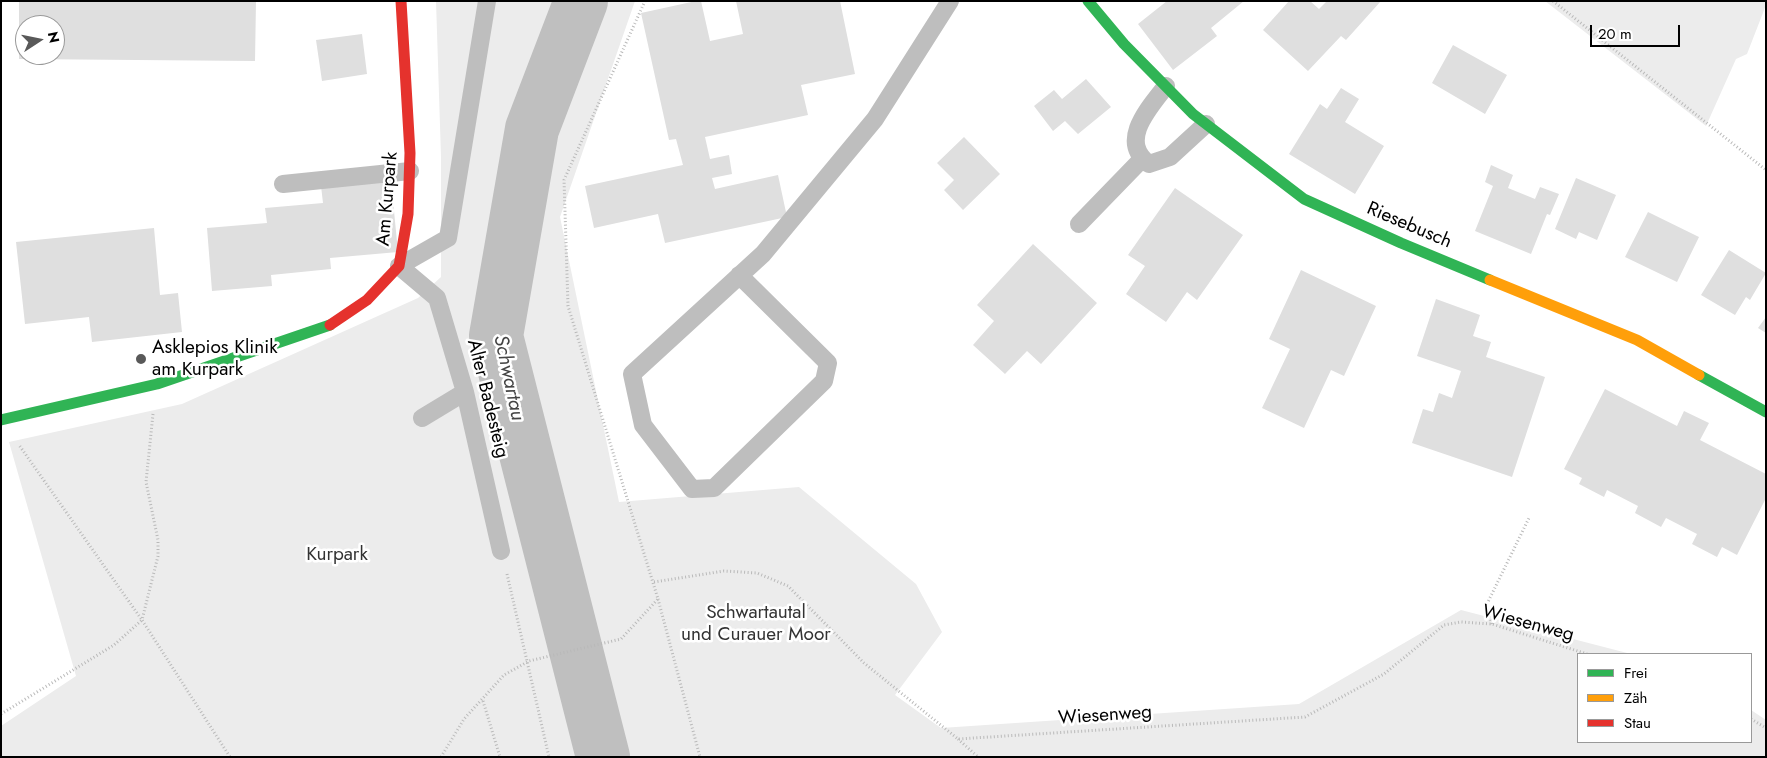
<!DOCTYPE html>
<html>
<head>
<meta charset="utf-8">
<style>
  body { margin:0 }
  #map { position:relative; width:1767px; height:758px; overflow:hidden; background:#fff; font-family:Jost,sans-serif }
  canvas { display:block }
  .frame { position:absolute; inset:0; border:2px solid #000; pointer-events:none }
  .legend { position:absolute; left:1577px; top:653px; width:175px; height:90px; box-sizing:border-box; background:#fff; border:1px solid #999; margin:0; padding:6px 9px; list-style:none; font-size:15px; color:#000 }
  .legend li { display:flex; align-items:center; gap:10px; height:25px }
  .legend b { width:25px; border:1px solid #999 }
  .north { position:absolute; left:15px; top:15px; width:50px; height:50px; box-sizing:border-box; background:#fff; border:1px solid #999; border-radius:50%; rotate:79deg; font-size:14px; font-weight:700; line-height:20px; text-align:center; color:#000 }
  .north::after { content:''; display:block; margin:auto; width:18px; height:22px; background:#595959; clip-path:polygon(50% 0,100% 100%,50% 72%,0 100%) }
  .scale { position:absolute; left:1590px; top:25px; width:90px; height:22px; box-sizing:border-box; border:2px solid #000; border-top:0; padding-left:6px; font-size:15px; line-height:18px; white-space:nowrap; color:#000; -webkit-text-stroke:4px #fff; paint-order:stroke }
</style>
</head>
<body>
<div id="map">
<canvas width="1767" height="758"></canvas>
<div class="frame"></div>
<ul class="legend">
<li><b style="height:6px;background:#30b455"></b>Frei</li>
<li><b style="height:6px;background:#ff9f0a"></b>Zäh</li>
<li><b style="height:6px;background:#e5322d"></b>Stau</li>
</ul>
<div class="north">N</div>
<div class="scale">20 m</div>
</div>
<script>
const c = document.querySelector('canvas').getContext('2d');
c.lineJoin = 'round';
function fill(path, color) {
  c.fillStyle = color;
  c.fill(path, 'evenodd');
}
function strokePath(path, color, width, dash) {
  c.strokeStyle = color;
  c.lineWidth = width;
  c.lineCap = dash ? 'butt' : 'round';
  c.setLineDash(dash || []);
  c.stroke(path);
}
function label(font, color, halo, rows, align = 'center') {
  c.font = font + ' Jost,sans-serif';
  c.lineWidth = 5;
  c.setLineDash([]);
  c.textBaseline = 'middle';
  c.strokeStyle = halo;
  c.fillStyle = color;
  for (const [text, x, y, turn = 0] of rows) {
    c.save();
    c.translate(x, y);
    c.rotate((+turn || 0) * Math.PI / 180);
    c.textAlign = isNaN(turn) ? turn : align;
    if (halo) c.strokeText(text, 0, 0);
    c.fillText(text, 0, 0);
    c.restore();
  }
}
fill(new Path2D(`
  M436,1H635L560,217L619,502L799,487L916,584L942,632L895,695L941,728L1299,704L1461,610L1631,654H1578V742H1751V710L1766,720V757H1V726L76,676L9,442L182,404L418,298L441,277V157Z
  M1545,1H1766V5L1747,54L1736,59L1706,126Z`), '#ececec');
strokePath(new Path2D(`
  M581,1L532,129L496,336L603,757`), '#bfbfbf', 54);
fill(new Path2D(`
  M19,1H256L255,61L19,59ZM25,25H55V55H25Z
  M696,1H701L710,41L743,34L736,1H840L855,74L801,85L808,115L705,137L710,159L729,155L732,174L712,178L715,189L778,175L787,217L665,243L658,214L594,228L585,186L683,165L676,139L669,140L641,13Z
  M1167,1H1244L1211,28L1217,36L1173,70L1138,24Z
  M1289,1H1310L1319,9L1327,1H1381L1346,40L1341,36L1308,71L1263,30Z
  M362,34L367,74L322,81L316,40Z
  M1453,45L1507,75L1485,114L1432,83Z
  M1086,79L1111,107L1078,134L1065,121L1053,131L1034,106L1054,90L1062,99Z
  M1341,88L1359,99L1345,122L1384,146L1355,194L1289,154L1320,104L1327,109Z
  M964,137L1000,174L963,210L944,190L954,180L937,163Z
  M1491,165L1513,175L1508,188L1535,199L1540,187L1559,194L1550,215L1547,214L1531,254L1475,231L1493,186L1485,182Z
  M1576,178L1616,195L1597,240L1579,232L1576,239L1555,229Z
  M391,180L398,252L330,258L331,269L271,275L272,286L212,291L207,228L267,223L265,208L323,203L321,186Z
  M1175,188L1243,235L1197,300L1187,292L1166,322L1126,294L1145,266L1128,255Z
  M1648,212L1699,237L1677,282L1625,257Z
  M154,228L160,295L178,293L182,332L92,342L89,317L25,324L16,242Z
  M1033,244L1097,303L1041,364L1027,351L1005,374L973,345L994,321L977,305Z
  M1729,250L1766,273L1750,300L1746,297L1735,315L1701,295Z
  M1301,270L1376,306L1344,376L1331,370L1304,428L1262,408L1290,349L1269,339Z
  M1436,299L1480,315L1473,336L1491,342L1486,357L1545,377L1512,477L1412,443L1423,409L1433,412L1439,393L1452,398L1461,371L1417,356Z
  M1766,317V333L1758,328Z
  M1605,389L1677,426L1684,411L1709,423L1700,440L1766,474V498L1737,555L1722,547L1717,557L1692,544L1697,534L1666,518L1661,527L1635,513L1638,506L1607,490L1604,497L1579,484L1582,478L1564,469Z`), '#dfdfdf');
strokePath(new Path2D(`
  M1553,1L1766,170
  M153,414L146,482L158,540V556L142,620L230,757
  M507,574L549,757
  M654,582L724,571L757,573L788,586L864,663L958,739L1305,717L1384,674L1444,625L1461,622L1492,624L1587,654
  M658,599L700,757
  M1492,624L1486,606L1529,518
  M483,701L500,757
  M1,714L114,645L142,620L19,445
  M1751,719L1766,728
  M958,739L978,757
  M441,757L464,719L504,675L529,661L621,639L658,599L568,306L564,180L645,1`), '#b9b9b9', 3, [1, 2.5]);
strokePath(new Path2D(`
  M487,1L448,238L399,266L437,298L465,392L501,551
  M1166,86C1149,108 1118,141 1149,164L1170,157L1206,124
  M283,184L410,171
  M1079,224L1142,159
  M739,275L828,363L824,381L714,488L692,489L643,425L632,374L763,254L875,119L950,1
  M422,418L465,392`), '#bebebe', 18);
strokePath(new Path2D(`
  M1088,1L1124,44L1193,114L1304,199L1401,243L1490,280
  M1699,375L1766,412
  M1,420L157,384L330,325`), '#30b455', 11);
strokePath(new Path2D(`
  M1490,280L1637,340L1699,375`), '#ff9f0a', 11);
strokePath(new Path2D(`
  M330,325L367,300L399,266L408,214L410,153L401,1`), '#e5322d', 11);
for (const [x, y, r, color] of [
  [141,359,6,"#595959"]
]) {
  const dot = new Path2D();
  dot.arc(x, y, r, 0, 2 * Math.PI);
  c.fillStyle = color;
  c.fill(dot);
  strokePath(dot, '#fff', 2);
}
label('19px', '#000', '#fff', [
  ["Am Kurpark",388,199,-85],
  ["Riesebusch",1409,226,23],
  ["Alter Badesteig",487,399,76],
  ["Wiesenweg",1528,624,15],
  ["Wiesenweg",1105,716,-4]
]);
label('19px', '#000', '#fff', [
  ["Asklepios Klinik",152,348],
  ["am Kurpark",152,370]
], 'left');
label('19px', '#333', '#fff', [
  ["Kurpark",337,555],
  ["Schwartautal",756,613],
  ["und Curauer Moor",756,635]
]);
label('italic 20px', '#444', '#fff', [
  ["Schwartau",508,378,78]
]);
</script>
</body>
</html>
